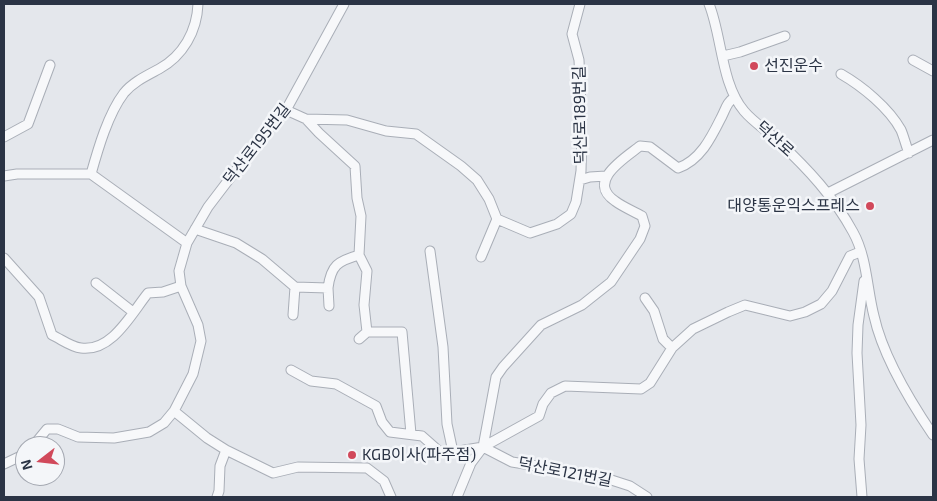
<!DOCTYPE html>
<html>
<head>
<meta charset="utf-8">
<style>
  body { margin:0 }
  #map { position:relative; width:937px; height:501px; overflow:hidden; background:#e4e7ec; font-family:"Exo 2",sans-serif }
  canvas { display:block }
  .frame { position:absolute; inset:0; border:5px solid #2b3445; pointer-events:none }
  .north { position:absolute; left:15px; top:436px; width:50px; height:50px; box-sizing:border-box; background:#f4f6f9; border:1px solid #a4a8b1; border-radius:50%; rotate:254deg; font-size:14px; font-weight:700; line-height:20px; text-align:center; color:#2b3445 }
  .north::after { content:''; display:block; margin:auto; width:18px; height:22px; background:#d1495b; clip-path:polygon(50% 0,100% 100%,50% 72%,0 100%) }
</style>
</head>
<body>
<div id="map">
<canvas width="937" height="501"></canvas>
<div class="frame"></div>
<div class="north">N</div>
</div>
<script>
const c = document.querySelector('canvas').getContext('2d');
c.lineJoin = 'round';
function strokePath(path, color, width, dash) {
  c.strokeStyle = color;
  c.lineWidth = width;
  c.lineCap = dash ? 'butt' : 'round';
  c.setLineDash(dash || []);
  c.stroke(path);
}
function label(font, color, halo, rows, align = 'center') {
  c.font = font + ' "Exo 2","Noto Sans KR",sans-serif';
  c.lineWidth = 5;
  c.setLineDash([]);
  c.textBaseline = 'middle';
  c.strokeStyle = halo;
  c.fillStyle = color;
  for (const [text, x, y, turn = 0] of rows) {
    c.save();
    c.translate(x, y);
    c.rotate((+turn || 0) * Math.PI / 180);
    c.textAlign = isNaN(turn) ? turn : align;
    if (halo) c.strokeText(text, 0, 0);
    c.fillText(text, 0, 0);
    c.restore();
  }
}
const minor = new Path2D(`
  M709,4C722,36 721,84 744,111C754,123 768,131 778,141C808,169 834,197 853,232C867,257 867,289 874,316C883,357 910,401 933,435
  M723,56L740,52L785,36
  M913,60L933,71
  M841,74C862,86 889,108 901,130C904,137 906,146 909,153
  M286,110L306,119L319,133L355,166L357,198L361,216L359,255L367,271L364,305L367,332H402L411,434
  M306,119L347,120L386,131L416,134L461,166L477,180L489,199L497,219L530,233L557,224L571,214L576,202L581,171L582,128L579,60L572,34L580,4
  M4,137L28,124L50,65
  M91,174C98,149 108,114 124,93C133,82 146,76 159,69C183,56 197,31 198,4
  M4,176L17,174H91L187,243
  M580,180L590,177L606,176
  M828,193L933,140
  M195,229L236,243L262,259L295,287L328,288L329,306
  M430,251L443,347L447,424L453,452
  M481,257L497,219
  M4,258L39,297L52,335C61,339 71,347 81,348C112,352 131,314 148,293L163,292L181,286
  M96,283L133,312
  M328,288C331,265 338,261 359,255
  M645,298L654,311L663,339L672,348
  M293,315L295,287
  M359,339L367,332
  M291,370L311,381L336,384L376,406L382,422L390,432L422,436L439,451L453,452L483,447L512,462L599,476L630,486L647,497
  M174,411L207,438L226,450L273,473L298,467L367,468L384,481L391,497
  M33,446L47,429H58L78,437L114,438L149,432L164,423L174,411L193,374L201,341L198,325L181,286L179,271L187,243L208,207L262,136L286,110L344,4
  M483,447L496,377L503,367L541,325L582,305L611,282L640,239L645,226L642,216C633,211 623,207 615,201C586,181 625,158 640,146L650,147L678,168C701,160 712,136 722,116C726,108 727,102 735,97
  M4,464L25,454
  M217,497L219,491L220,466L226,450
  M457,497L471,463L483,447L539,416L543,404L551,393L565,386L641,389L650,383L672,348L693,329L728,312L745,305L790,316L805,312L821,304L832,291L850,256L860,252
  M862,497L859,459L861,425L857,353L858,325L864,281`);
strokePath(minor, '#a9aeb7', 11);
strokePath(minor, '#f7f8fa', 9);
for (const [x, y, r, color] of [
  [754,66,5,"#d1495b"],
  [870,206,5,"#d1495b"],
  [352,455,5,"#d1495b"]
]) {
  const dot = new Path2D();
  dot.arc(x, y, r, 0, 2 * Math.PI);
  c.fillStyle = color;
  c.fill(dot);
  strokePath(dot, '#f4f6f9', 2);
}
label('16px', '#2b3445', '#f4f6f9', [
  ["선진운수",764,66],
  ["대양통운익스프레스",860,206,"right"],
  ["KGB이사(파주점)",362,455]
], 'left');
label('16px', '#2b3445', '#f4f6f9', [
  ["덕산로189번길",580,115,-91],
  ["덕산로",775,139,42],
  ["덕산로195번길",257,144,-52],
  ["덕산로121번길",565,472,11]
]);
</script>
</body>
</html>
